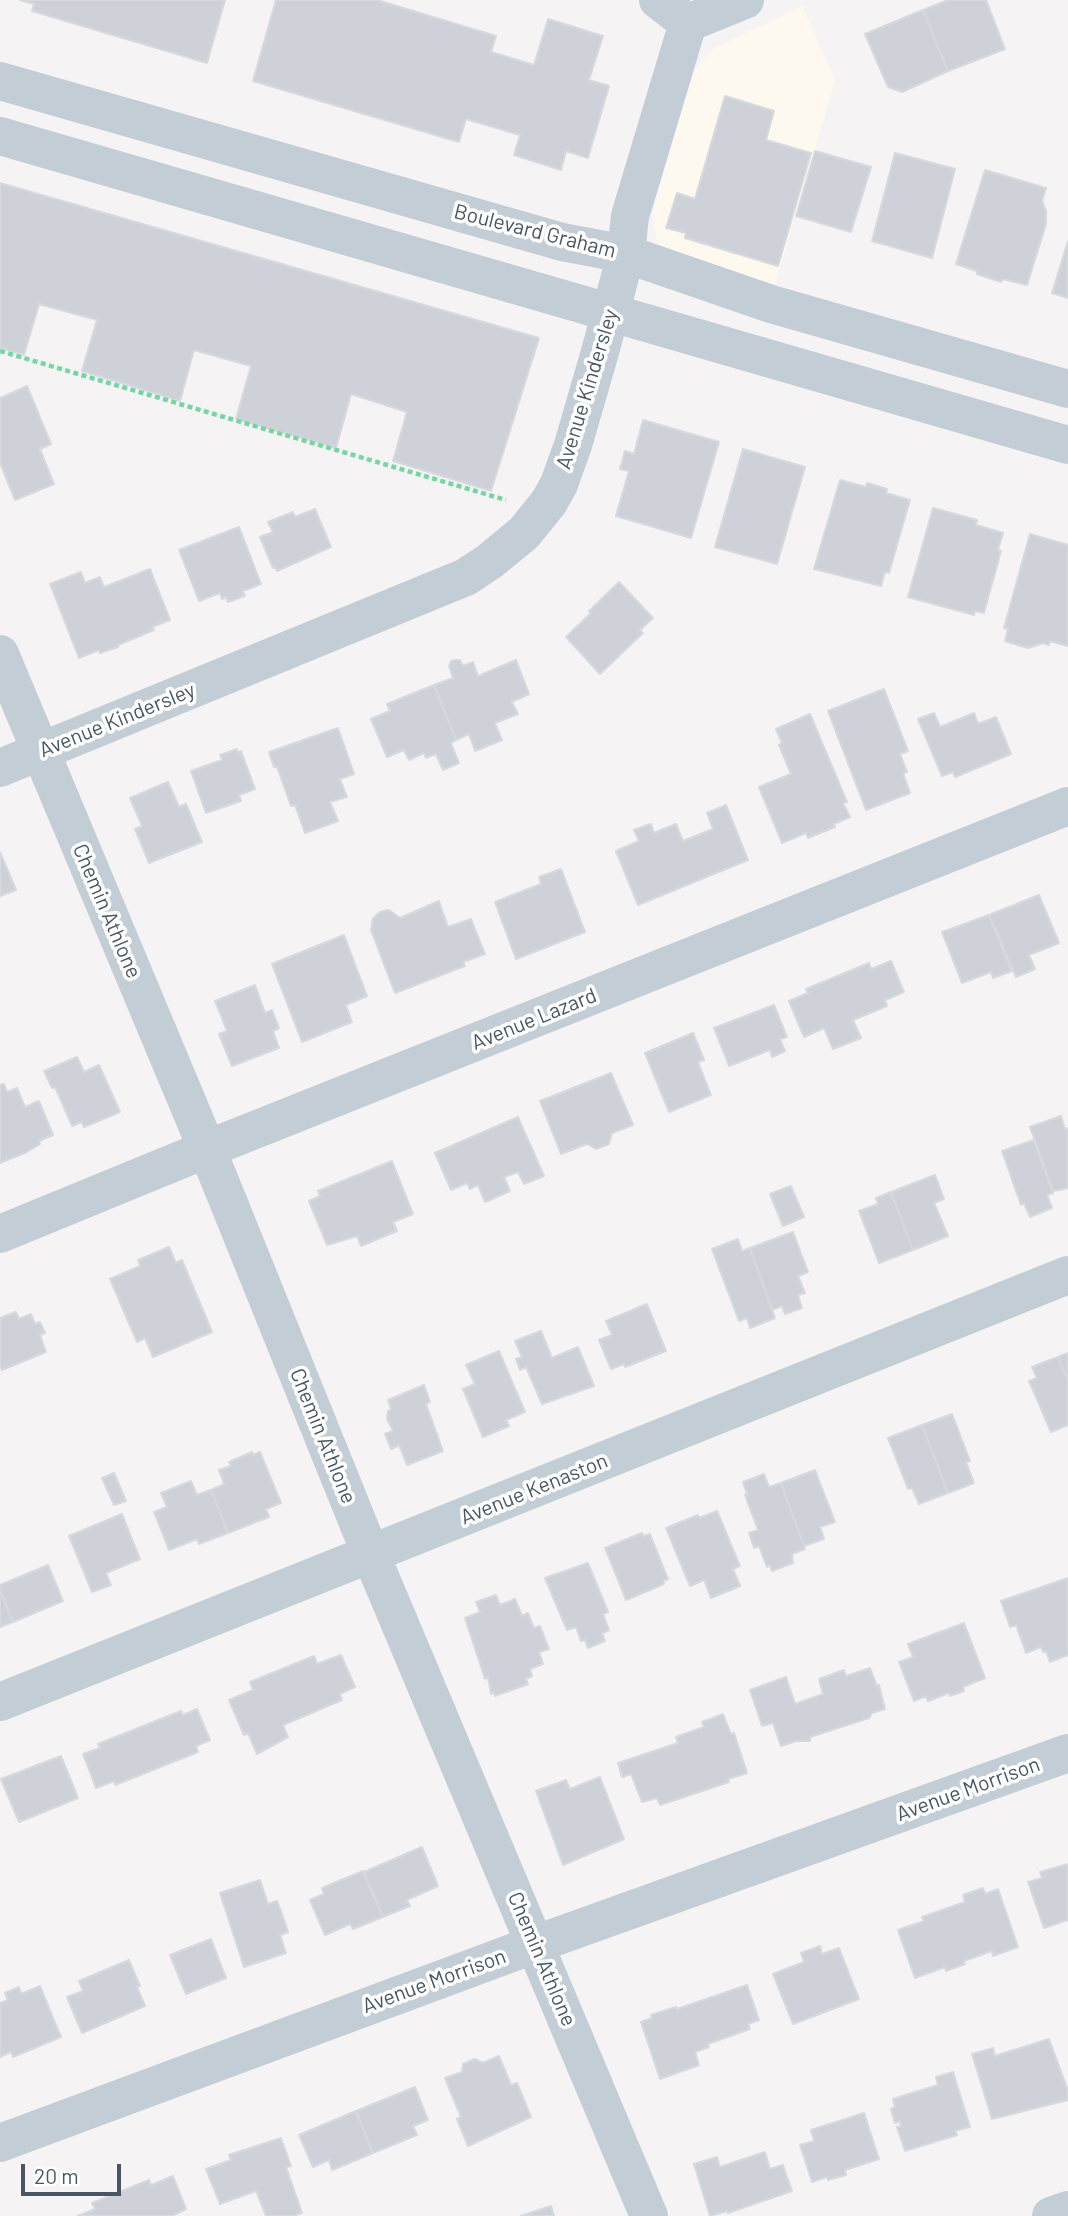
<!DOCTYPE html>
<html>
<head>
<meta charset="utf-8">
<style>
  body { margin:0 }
  #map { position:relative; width:1068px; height:2216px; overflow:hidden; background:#f5f3f3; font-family:Barlow,sans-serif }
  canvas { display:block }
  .scale { position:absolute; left:21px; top:2164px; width:100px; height:32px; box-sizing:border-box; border:4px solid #485763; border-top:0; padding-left:9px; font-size:21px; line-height:24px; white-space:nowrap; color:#485763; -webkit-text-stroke:5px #fff; paint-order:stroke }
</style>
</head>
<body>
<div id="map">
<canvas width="1068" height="2216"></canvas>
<div class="scale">20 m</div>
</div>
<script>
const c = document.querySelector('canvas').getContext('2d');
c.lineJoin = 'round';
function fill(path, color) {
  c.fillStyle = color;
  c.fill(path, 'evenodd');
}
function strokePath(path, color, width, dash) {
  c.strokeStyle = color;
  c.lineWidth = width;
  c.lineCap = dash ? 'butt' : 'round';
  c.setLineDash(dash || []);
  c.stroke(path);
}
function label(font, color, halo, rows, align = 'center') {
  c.font = font + ' Barlow,sans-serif';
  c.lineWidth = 7;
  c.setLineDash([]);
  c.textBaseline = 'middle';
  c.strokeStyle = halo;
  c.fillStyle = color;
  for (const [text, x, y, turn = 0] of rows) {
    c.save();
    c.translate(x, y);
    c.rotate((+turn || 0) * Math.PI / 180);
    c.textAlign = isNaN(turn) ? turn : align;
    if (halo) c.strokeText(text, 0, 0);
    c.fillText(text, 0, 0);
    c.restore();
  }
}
fill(new Path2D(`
  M802,6L835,80L774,288L667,256L657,242L652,215L694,70L713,49Z`), '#fef9ee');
const building = new Path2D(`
  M20,0H225L207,63L32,11L34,4Z
  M276,0H377L496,36L491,52L534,65L548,19L603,36L589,80L609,86L588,158L566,151L561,170L514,155L520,135L466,119L459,142L253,81Z
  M948,0H986L1005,49L948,71L923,10Z
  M923,10L948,71L902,92L888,87L865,34Z
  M725,96L774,111L766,140L811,153L778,266L685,238L686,233L666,228L677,193L695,199Z
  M815,151L871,167L851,232L796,216Z
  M895,153L955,169L932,258L872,241Z
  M985,170L1046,188L1042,201L1046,211V224L1027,285L1003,279L1001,282L977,274V271L956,264Z
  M0,183L539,338L491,491L393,461L407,412L351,394L336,448L236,419L251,366L194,350L180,401L82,371L97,320L39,304L24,355L0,348Z
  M1068,241V298L1052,293Z
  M27,386L51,444L40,449L54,484L15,500L0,463V398Z
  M643,420L719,442L691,538L616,516L629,471L620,469L625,451L634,454Z
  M743,449L805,467L777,564L715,547Z
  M840,480L866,487L867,483L887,489L886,493L910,500L889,573L885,572L881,586L814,569Z
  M933,508L977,520L976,525L1003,533L998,550L1001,551L984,613L975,611L974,615L908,597Z
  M315,509L331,547L277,571L275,567L273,568L260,537L273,532L268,522L293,512L295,517Z
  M239,527L261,584L243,591L245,596L228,602L226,597L222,599L220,593L199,601L179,550Z
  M1030,534L1068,545V646L1050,641L1049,645L1043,643L1028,648L1005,641L1008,629L1004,628Z
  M150,569L170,620L152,627L154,630L118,645V647L100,653L99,650L79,658L50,584L81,572L85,583L100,577L104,587Z
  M619,582L653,618L640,630L643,633L600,674L566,637L591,613L589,611Z
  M456,660H460L463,666L473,662L478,676L516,660L529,694L512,702L518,714L495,723L502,740L475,751L469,734L456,740L434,685L453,678L449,666L451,661Z
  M434,685L456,740L451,743L459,763L443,770L436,754L426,758L424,753L409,760L404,750L387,757L371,719L390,711L387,704Z
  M884,689L908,751L900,754L907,772L903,773L910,793L866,810L828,711Z
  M934,713L940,727L974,713L978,724L996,717L1011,754L955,777L953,772L942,776L918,719Z
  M810,714L847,802L843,803L850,817L834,824L835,827L808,838L806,833L782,843L759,787L791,774L779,745L782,743L776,729Z
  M338,728L354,774L340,779L347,797L330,802L338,821L305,833L295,805L291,806L277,767H274L269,752Z
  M237,749L238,753L241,751L255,789L239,795L241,801L206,813L191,771L222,760L220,755Z
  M168,782L179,807L186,804L202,842L149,863L135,829L142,826L130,798Z
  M726,805L748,860L638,905L616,851L639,841L634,830L651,824L654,833L676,824L683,841L713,829L707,813Z
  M0,852L16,890L0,896Z
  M561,869L585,932L516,959L495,902L541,884L539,877Z
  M1039,895L1059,943L1029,955L1035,969L1016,977L989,915Z
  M439,901L448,927L471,919L485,954L463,962L465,966L395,993L371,930L373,918L380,912L389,910L400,918Z
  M989,915L1012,971L993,978L991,972L962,983L942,932Z
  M344,935L367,996L346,1005L352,1022L302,1042L272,964Z
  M891,961L904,992L885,1000L887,1006L853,1020L861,1038L833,1049L824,1028L804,1037L789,1001L808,993L806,989L869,963L871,969Z
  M255,985L265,1013L272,1010L279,1028L273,1031L279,1048L232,1066L219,1034L227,1031L215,1001Z
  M774,1005L787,1037L780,1039L785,1051L772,1057L770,1050L729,1066L714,1028Z
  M693,1033L704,1060L698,1062L711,1095L669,1112L645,1053Z
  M77,1057L84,1072L99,1065L120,1112L84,1127L82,1122L72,1126L55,1087L52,1088L44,1071Z
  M611,1073L633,1125L612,1133L609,1144L596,1149L587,1144L561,1154L540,1101Z
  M4,1084L7,1092L17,1088L25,1107L39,1101L53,1135L39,1141L40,1144L27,1152L0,1163V1085Z
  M1061,1116L1065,1129L1068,1128V1188L1053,1191L1030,1127Z
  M518,1117L544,1176L524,1184L518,1172L504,1177L510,1191L485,1202L478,1185L470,1189L467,1183L451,1190L435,1153Z
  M1034,1140L1053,1193L1047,1195L1052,1208L1030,1217L1024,1203L1021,1205L1002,1151Z
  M392,1161L413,1214L393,1222L397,1231L361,1246L357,1236L327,1245L309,1201L320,1196L318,1191Z
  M935,1175L944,1199L934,1203L948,1236L913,1250L891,1192Z
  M791,1186L804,1217L783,1226L770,1194Z
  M891,1192L913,1250L879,1263L859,1211L878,1204L876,1198Z
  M793,1232L808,1272L798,1276L805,1293L798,1295L802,1308L785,1314L782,1306L772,1310L750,1248Z
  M738,1239L742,1251L750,1248L775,1318L750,1328L747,1318L739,1321L712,1249Z
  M169,1247L176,1263L182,1260L212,1332L153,1357L145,1338L137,1342L110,1279L140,1266L138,1260Z
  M647,1304L666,1351L625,1367L624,1364L611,1369L599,1340L612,1335L606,1321Z
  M16,1312L19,1319L31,1314L35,1324L40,1322L45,1333L40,1335L46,1352L2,1370L0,1365V1318Z
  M541,1331L552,1358L578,1347L594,1386L542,1404L526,1367L520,1370L516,1359L522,1357L515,1341Z
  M499,1351L525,1412L506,1420L509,1426L483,1437L463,1389L475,1384L466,1365Z
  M1068,1353V1380L1058,1357Z
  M1058,1357L1068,1380V1425L1051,1432L1029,1381L1037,1378L1032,1367Z
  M424,1385L430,1402L426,1404L443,1451L407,1465L399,1445L391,1449L385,1434L393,1431L387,1419L388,1411L391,1409L388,1400Z
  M952,1414L970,1461L966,1462L974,1483L948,1493L922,1425Z
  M922,1425L948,1493L919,1504L912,1488L908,1489L888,1438Z
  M252,1452L253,1455L260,1452L281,1503L266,1509L269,1517L228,1533L211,1490L224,1484L219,1470L231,1466L229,1462Z
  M815,1470L835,1522L820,1527L824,1539L804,1546L781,1483Z
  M114,1473L126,1501L114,1505L102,1478Z
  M764,1474L769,1487L781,1483L805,1549L792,1554L793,1563L772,1571L770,1565L767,1567L759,1546L754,1548L749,1533L758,1530L745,1495L747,1494L743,1482Z
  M191,1481L197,1495L211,1490L228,1533L199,1544L197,1539L169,1550L154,1512L167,1507L161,1493Z
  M717,1511L740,1566L733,1569L740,1586L711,1598L704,1580L690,1586L666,1528L698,1515L699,1518Z
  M122,1514L140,1559L106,1573L111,1585L92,1592L69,1536Z
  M642,1533L644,1536L650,1534L668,1579L663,1581L664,1584L626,1600L605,1548Z
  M588,1563L608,1612L603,1614L609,1630L602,1633L605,1641L588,1648L585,1640L581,1641L576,1627L567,1630L545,1578Z
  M48,1565L63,1601L13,1622L0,1590V1585Z
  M1068,1578V1655L1050,1662L1046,1651L1043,1652L1041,1647L1026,1653L1016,1625L1010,1627L1001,1601Z
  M0,1590L13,1622L0,1627Z
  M496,1595L500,1605L515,1599L522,1616L528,1613L534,1628L540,1626L549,1649L539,1652L543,1664L530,1669L532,1676L526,1679L528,1684L495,1696L494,1692L491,1694L488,1677L485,1679L465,1618L480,1612L476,1602Z
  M964,1623L985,1678L963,1687L964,1691L950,1696L949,1693L928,1701L926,1696L914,1701L899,1662L913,1657L908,1644Z
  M341,1655L355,1687L340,1694L342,1700L283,1725L288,1737L257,1754L248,1733L244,1735L229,1700L253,1690L250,1682L314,1656L317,1664Z
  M870,1668L877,1686L879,1685L885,1709L872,1713L869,1718L810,1737V1741H796L781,1746L773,1723L762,1726L750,1690L786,1677L795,1704L823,1694L819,1679L844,1670L846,1676Z
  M197,1709L210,1740L196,1746L198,1752L115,1785L114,1781L96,1788L83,1754L100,1748L98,1744L181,1711L183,1715Z
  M723,1714L731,1734L734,1733L747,1773L728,1779L729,1782L660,1805L657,1798L642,1802L631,1774L622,1777L618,1763L678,1743L676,1737L704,1727L702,1722Z
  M61,1756L78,1798L19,1822L1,1779Z
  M600,1777L624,1839L563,1865L536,1791L566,1780L570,1789Z
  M422,1847L438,1886L407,1900L410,1906L383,1917L364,1872Z
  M1068,1864V1920L1044,1928L1028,1882L1042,1878L1040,1872Z
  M363,1871L383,1917L353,1929L350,1924L325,1935L310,1900L324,1894L322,1888Z
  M260,1880L268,1904L277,1901L282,1914L288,1932L280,1935L286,1953L244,1967L220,1893Z
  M983,1888L985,1894L998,1889L1018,1947L993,1956L992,1951L964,1961L965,1964L946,1971L945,1967L915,1978L898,1930L924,1921L922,1917L965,1902L963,1895Z
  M211,1939L226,1978L186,1994L170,1955Z
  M820,1946L822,1954L839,1948L859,1999L793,2024L773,1974L804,1962L801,1953Z
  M129,1960L140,1986L137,1987L145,2006L82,2033L67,1997L83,1991L79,1981Z
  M747,1985L759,2020L748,2024L750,2029L708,2044L709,2047L695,2052L699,2065L660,2079L641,2022L652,2018L651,2015L676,2007L677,2009Z
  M40,1986L61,2037L13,2057L11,2052L0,2057V2003L8,2000L5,1993L19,1987L21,1994Z
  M1049,2039L1068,2091V2100L992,2119L972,2054L993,2048L995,2056Z
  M499,2056L511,2085L517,2083L531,2117L468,2146L457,2119L461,2117L445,2078L462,2072L463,2064L475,2059L483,2063Z
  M953,2072L970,2127L955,2131L957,2135L905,2151L897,2127L901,2126L900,2121L895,2123L891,2109L895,2107L893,2099L938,2085L936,2077Z
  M415,2087L428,2120L413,2126L417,2135L373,2153L356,2111Z
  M356,2111L373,2153L332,2170L329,2160L313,2167L299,2135Z
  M864,2113L879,2159L845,2170L846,2175L828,2180L827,2177L812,2182L800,2145L814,2141L811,2130Z
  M281,2138L291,2166L286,2167L302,2213L294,2216H266L256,2191L220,2204L206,2169L231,2160L229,2155Z
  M765,2152L770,2169L783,2165L792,2191L728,2213L727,2211L710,2216L694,2164L717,2157L720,2167Z
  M173,2176L186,2209L172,2216H78L95,2209L92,2203L149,2180L151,2185Z
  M551,2206L554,2216H521Z`);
fill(building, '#ced2d8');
strokePath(building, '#d6d9de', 2);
strokePath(new Path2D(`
  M0,351L506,500`), '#73d6a3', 4.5, [5, 3.5]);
strokePath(new Path2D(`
  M658,0L688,23
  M0,81L562,242L626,254L771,304L1068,389
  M0,136L1068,445
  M0,654L207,1149L371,1555L649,2216
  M0,768L466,577L490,561L524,533L549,502L559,484L573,445L600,352L626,254L630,216L688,23L745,0
  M0,1234L207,1149L1068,806
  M0,1702L1068,1275
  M0,2143L536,1944L1068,1753
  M1051,2216L1068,2210`), '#c3cdd5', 38);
label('21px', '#485763', '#fff', [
  ["Boulevard Graham",535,231,14],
  ["Avenue Kindersley",587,389,-73],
  ["Avenue Kindersley",117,720,-22],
  ["Chemin Athlone",107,911,67],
  ["Avenue Lazard",534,1019,-22],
  ["Chemin Athlone",323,1436,68],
  ["Avenue Kenaston",534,1489,-22],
  ["Avenue Morrison",968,1789,-20],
  ["Chemin Athlone",542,1959,67],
  ["Avenue Morrison",434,1981,-20]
]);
</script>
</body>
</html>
